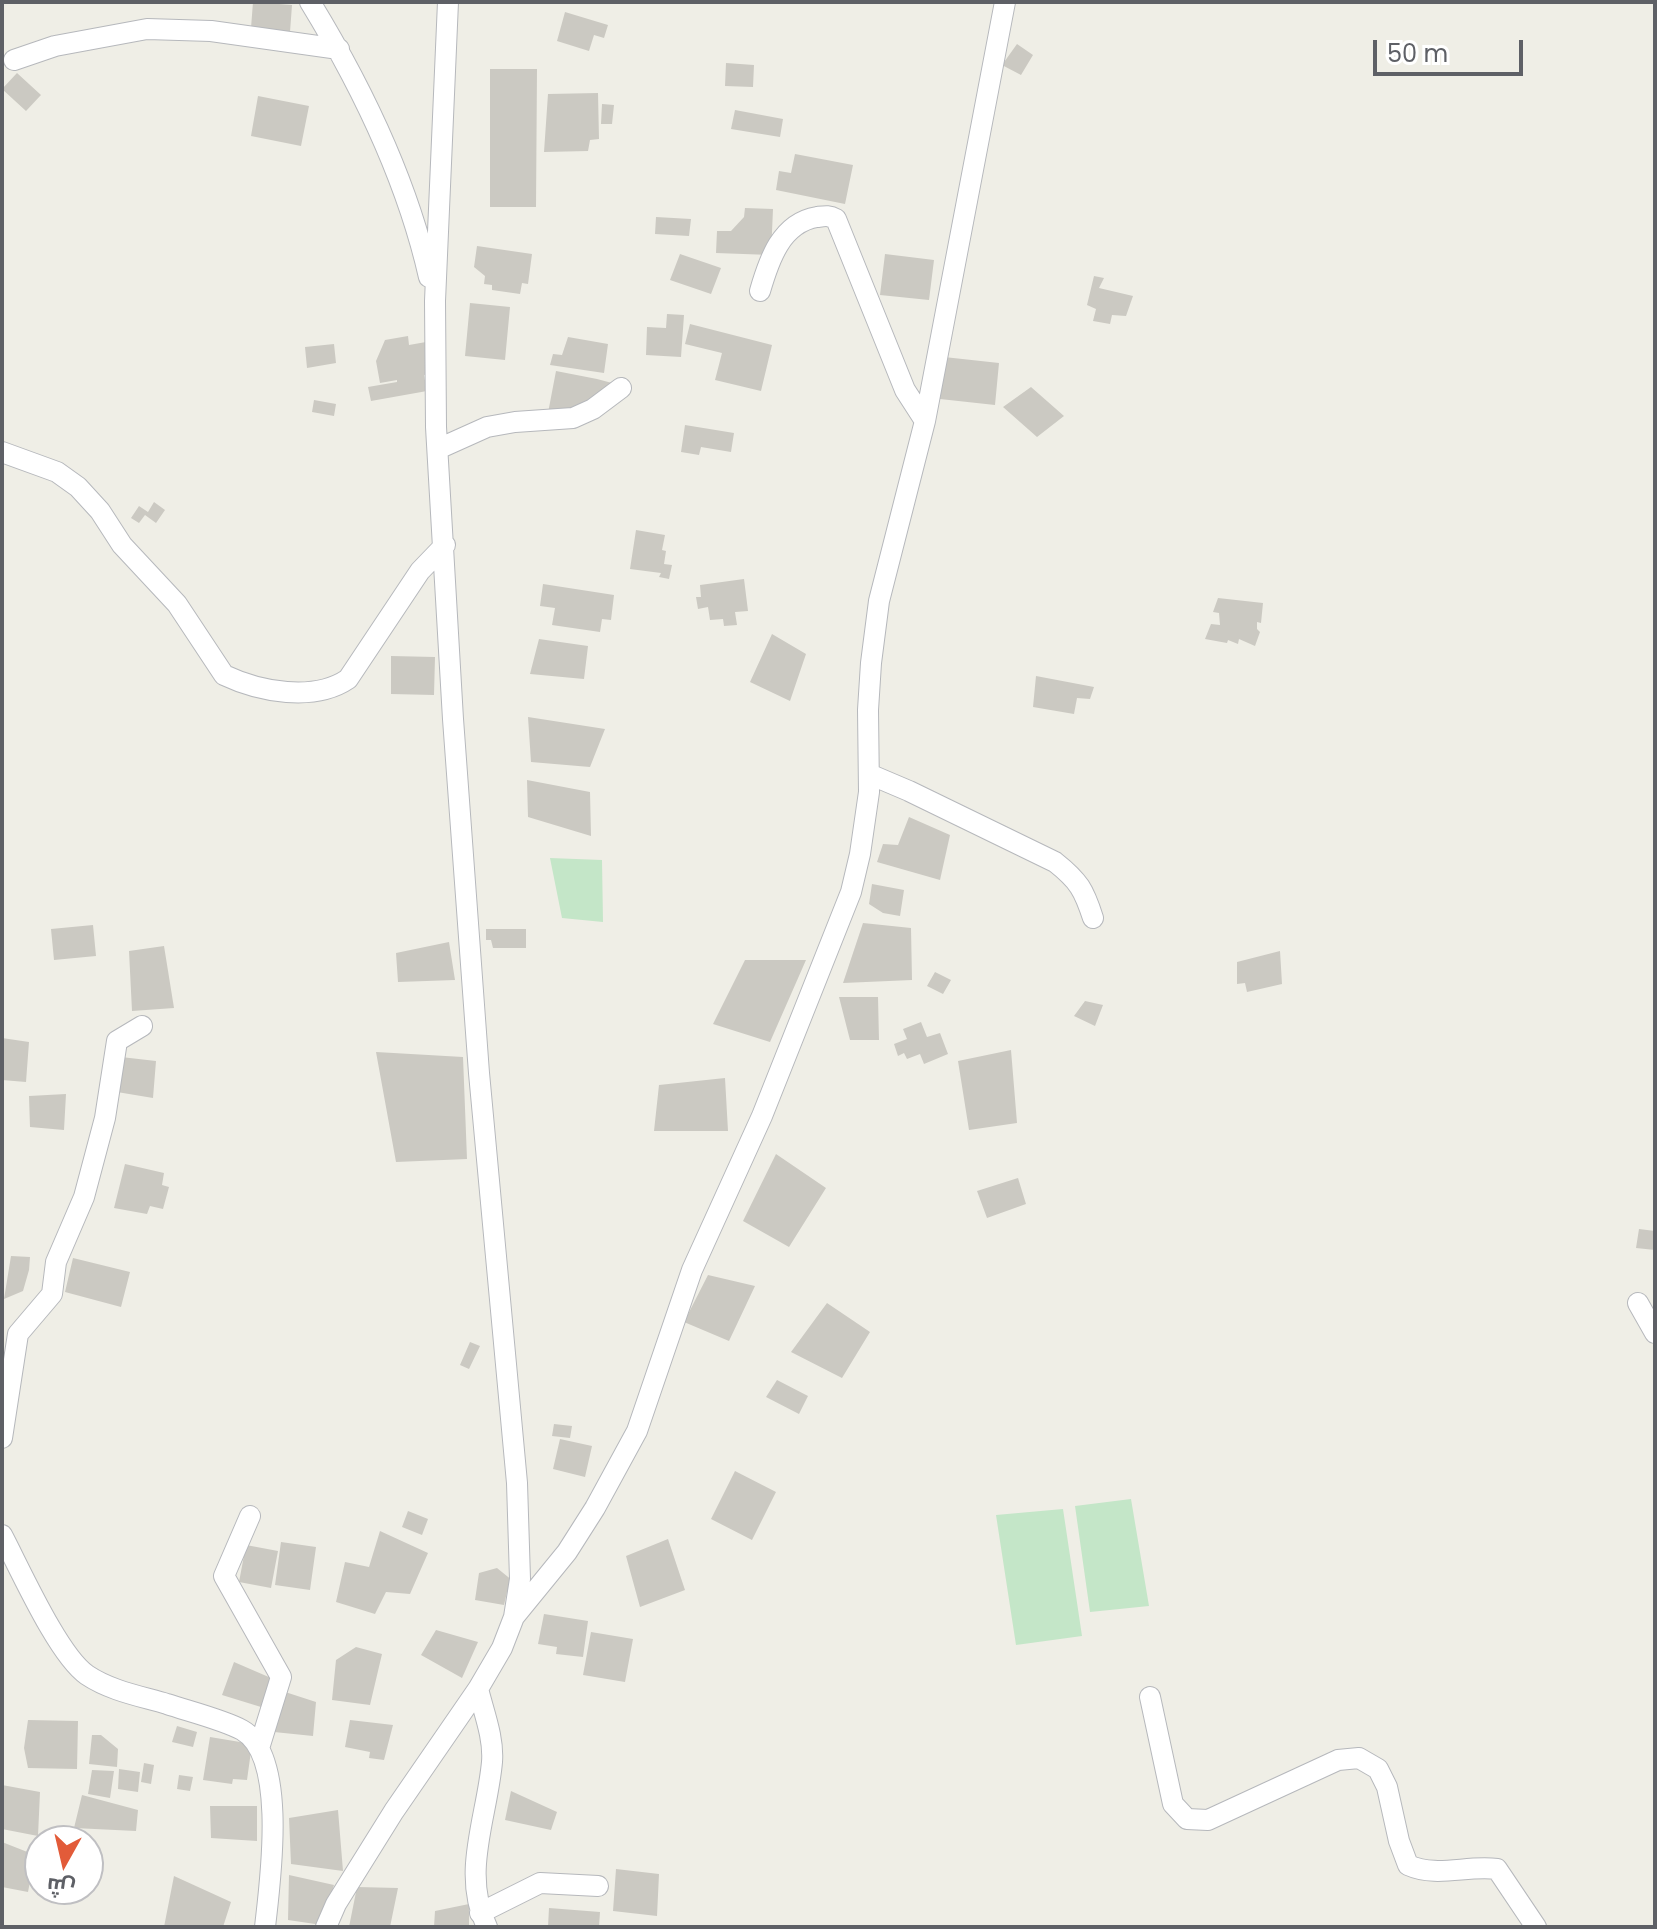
<!DOCTYPE html>
<html>
<head>
<meta charset="utf-8">
<style>
  body { margin:0 }
  #map { position:relative; width:1657px; height:1929px; overflow:hidden; background:#efeee6; font-family:Poppins,Cairo,sans-serif }
  canvas { display:block }
  .frame { position:absolute; inset:0; border:4px solid #5e6066; pointer-events:none }
  .north { position:absolute; left:24px; top:1825px; width:80px; height:80px; box-sizing:border-box; background:#fff; border:2px solid #bfbfc2; border-radius:50%; rotate:188deg; font-size:22px; font-weight:700; line-height:32px; text-align:center; color:#5e6066 }
  .north::after { content:''; display:block; margin:auto; width:28px; height:36px; background:#e25b39; clip-path:polygon(50% 0,100% 100%,50% 72%,0 100%) }
  .scale { position:absolute; left:1373px; top:40px; width:150px; height:36px; box-sizing:border-box; border:4px solid #5e6066; border-top:0; padding-left:10px; font-size:24px; line-height:28px; white-space:nowrap; color:#5e6066; -webkit-text-stroke:6px #fff; paint-order:stroke }
</style>
</head>
<body>
<div id="map">
<canvas width="1657" height="1929"></canvas>
<div class="frame"></div>
<div class="north">ش</div>
<div class="scale">50 m</div>
</div>
<script>
const c = document.querySelector('canvas').getContext('2d');
c.lineJoin = 'round';
function fill(path, color) {
  c.fillStyle = color;
  c.fill(path, 'evenodd');
}
function strokePath(path, color, width, dash) {
  c.strokeStyle = color;
  c.lineWidth = width;
  c.lineCap = dash ? 'butt' : 'round';
  c.setLineDash(dash || []);
  c.stroke(path);
}
fill(new Path2D(`
  M550,858L602,860L603,922L562,918Z
  M1131,1499L1149,1606L1090,1612L1075,1506Z
  M1063,1509L1082,1636L1016,1645L996,1515Z`), '#c4e6c8');
fill(new Path2D(`
  M253,2L292,5L290,32L251,28Z
  M565,12L608,25L604,38L594,35L589,51L557,41Z
  M1017,44L1033,55L1021,75L1002,65Z
  M726,63L754,65L753,87L725,86Z
  M490,69H537L536,207H490Z
  M17,73L41,95L26,111L2,89Z
  M598,93L599,139L590,140L588,151L544,152L548,94Z
  M258,96L309,106L301,146L251,136Z
  M602,104L614,105L612,124H601Z
  M735,110L783,119L780,137L731,129Z
  M795,154L853,165L845,204L776,190L779,171L791,173Z
  M745,208L773,209L771,255L716,253L717,231H731L744,217Z
  M656,217L691,219L689,236L655,234Z
  M477,246L532,254L528,284L522,283L520,294L492,290V285L484,284L485,276L474,267Z
  M680,254L721,268L711,294L670,280Z
  M885,254L934,260L929,300L880,295Z
  M1094,276L1104,278L1099,288L1133,296L1126,316L1112,315L1110,324L1093,321L1096,309L1087,305Z
  M470,303L510,307L505,360L465,356Z
  M667,314L684,315L681,357L646,355L647,327L666,328Z
  M690,324L772,345L761,391L715,380L722,353L685,344Z
  M408,336L409,345L426,342L431,374L424,375L427,391L371,401L368,387L397,382V380L380,383L376,361L385,340Z
  M568,337L608,344L604,373L550,365L553,354L562,355Z
  M334,344L336,363L307,368L305,347Z
  M944,357L999,363L995,405L940,399Z
  M556,371L597,379L612,383L579,411L548,413Z
  M1031,387L1064,416L1037,437L1003,407Z
  M314,400L336,404L334,416L312,412Z
  M685,425L734,433L731,452L701,447L699,455L681,452Z
  M154,502L165,510L156,523L145,515L139,523L131,518L139,506L148,512Z
  M636,530L665,535L662,550L666,551L664,564L672,565L669,579L659,577L661,573L630,569Z
  M744,579L748,611L735,612L737,625L724,626L723,619L710,620L708,607L698,609L696,597H701L700,585Z
  M543,584L614,595L611,620L602,619L600,632L552,625L555,608L540,606Z
  M1218,598L1263,603L1261,623L1257,622V629L1260,632L1255,646L1239,639L1238,644L1228,640L1227,643L1205,639L1211,624L1220,625L1219,613L1213,612Z
  M772,634L806,654L790,701L750,682Z
  M539,639L588,646L584,679L530,674Z
  M391,656L435,657L434,695L391,694Z
  M1036,676L1094,687L1090,699L1077,698L1074,714L1033,707Z
  M528,717L605,729L590,767L531,762Z
  M527,780L590,792L591,836L528,817Z
  M909,817L950,835L940,880L877,862L883,844L898,845Z
  M872,884L904,890L900,916L883,913L869,904Z
  M863,923L911,928L912,980L843,983Z
  M93,925L96,956L54,960L51,929Z
  M486,929H526V948H493L491,940H486Z
  M449,942L455,980L398,982L396,953Z
  M164,946L174,1008L132,1011L129,951Z
  M1280,951L1282,984L1247,992L1245,983L1237,984V962Z
  M745,960H806L770,1042L713,1024Z
  M935,972L951,980L943,994L927,986Z
  M839,997H878L879,1040H850Z
  M1085,1001L1103,1005L1095,1026L1074,1016Z
  M921,1022L927,1037L940,1033L948,1054L924,1064L920,1054L907,1059L904,1053L898,1056L894,1044L907,1039L903,1029Z
  M2,1038L29,1042L26,1082L2,1080Z
  M1011,1050L1017,1123L969,1130L958,1061Z
  M376,1052L463,1057L467,1159L396,1162Z
  M121,1057L156,1061L153,1098L117,1092Z
  M725,1078L728,1131H654L659,1085Z
  M66,1094L64,1130L30,1127L29,1096Z
  M776,1154L826,1188L789,1247L743,1221Z
  M125,1164L164,1173L162,1185L169,1187L163,1209L150,1206L147,1214L114,1208Z
  M1018,1178L1026,1204L987,1218L977,1191Z
  M1639,1229L1655,1231V1250L1636,1248Z
  M11,1256L30,1257L29,1270L23,1291L4,1299Z
  M73,1258L130,1272L121,1307L65,1292Z
  M708,1275L755,1286L729,1341L684,1322Z
  M827,1303L870,1332L842,1378L791,1352Z
  M470,1342L480,1346L469,1369L460,1365Z
  M777,1380L808,1396L799,1414L766,1397Z
  M554,1424L572,1426L570,1438L552,1436Z
  M560,1439L592,1446L585,1477L553,1469Z
  M735,1471L776,1492L752,1540L711,1519Z
  M408,1511L428,1519L422,1535L402,1527Z
  M380,1531L428,1553L410,1594L386,1592L375,1614L336,1602L345,1562L369,1567Z
  M668,1539L685,1590L640,1607L626,1556Z
  M281,1542L316,1547L310,1590L275,1585Z
  M246,1545L278,1551L271,1588L239,1582Z
  M497,1568L513,1581L512,1593L507,1592L504,1605L475,1600L479,1573Z
  M544,1614L588,1621L583,1657L556,1654L557,1647L538,1644Z
  M436,1630L478,1642L462,1678L421,1655Z
  M591,1632L633,1639L625,1682L583,1675Z
  M356,1647L382,1654L370,1705L332,1700L336,1660Z
  M234,1662L271,1678L261,1707L222,1695Z
  M279,1690L316,1702L313,1736L274,1732Z
  M28,1720L78,1721L77,1769L28,1768L24,1748Z
  M350,1720L393,1725L384,1760L369,1758L370,1752L345,1747Z
  M177,1726L197,1732L193,1747L172,1742Z
  M92,1735H101L118,1749L117,1767L89,1764Z
  M210,1737L252,1744L247,1780L233,1779L232,1784L203,1780Z
  M144,1763L154,1765L151,1784L141,1782Z
  M119,1769L140,1772L138,1792L118,1789Z
  M92,1770L114,1771L110,1798L88,1794Z
  M179,1775L193,1777L190,1791L177,1789Z
  M2,1785L40,1792L38,1836L2,1829Z
  M511,1791L557,1812L551,1830L505,1820Z
  M82,1795L138,1810L136,1831L74,1828Z
  M210,1806H257V1841L211,1838Z
  M338,1810L343,1871L291,1864L289,1818Z
  M2,1842L35,1855L28,1892L2,1887Z
  M616,1869L659,1874L657,1916L613,1911Z
  M289,1875L334,1885L322,1925L288,1920Z
  M174,1876L231,1902L223,1927H164Z
  M357,1887L398,1888L390,1927H349Z
  M469,1904V1927H434L435,1911Z
  M549,1908L600,1912L599,1927H548Z`), '#cbc9c2');
const street = new Path2D(`
  M310,2C362,87 407,180 429,277
  M14,60L55,46L147,29L211,31L339,49
  M760,291C769,260 781,223 817,217C825,216 829,215 836,219L905,390L925,421
  M438,449L487,427L515,422L573,418L593,409L621,388
  M2,452L57,472L78,487L100,511L122,545L177,604L224,675C260,692 314,702 348,679L420,571L445,545
  M869,774L909,791L1055,862C1079,881 1084,890 1093,918
  M1638,1303L1655,1333
  M2,1438L18,1334L52,1294L56,1262L84,1197L105,1118L117,1041L142,1026
  M250,1516L224,1576L281,1677L260,1745
  M2,1535C20,1569 58,1655 87,1675C111,1691 140,1696 167,1704C188,1711 224,1720 242,1730C288,1756 270,1882 265,1927
  M514,1617L567,1552L595,1508L637,1431L692,1270L762,1116L851,892L860,854L869,792L868,710L871,663L879,601L925,421L1005,2
  M478,1689C484,1713 494,1738 492,1762C487,1818 461,1873 487,1927
  M1150,1697L1173,1804L1187,1819L1208,1820L1338,1760L1359,1758L1378,1769L1387,1787L1399,1841L1408,1865C1437,1878 1466,1865 1497,1869L1536,1927
  M480,1913L540,1883L598,1886
  M326,1927L336,1904L394,1811L478,1689L502,1648L514,1617L520,1579L517,1483L479,1073L453,719L436,427L435,301L448,2`);
strokePath(street, '#b6b8bc', 22);
strokePath(street, '#fff', 20);
</script>
</body>
</html>
